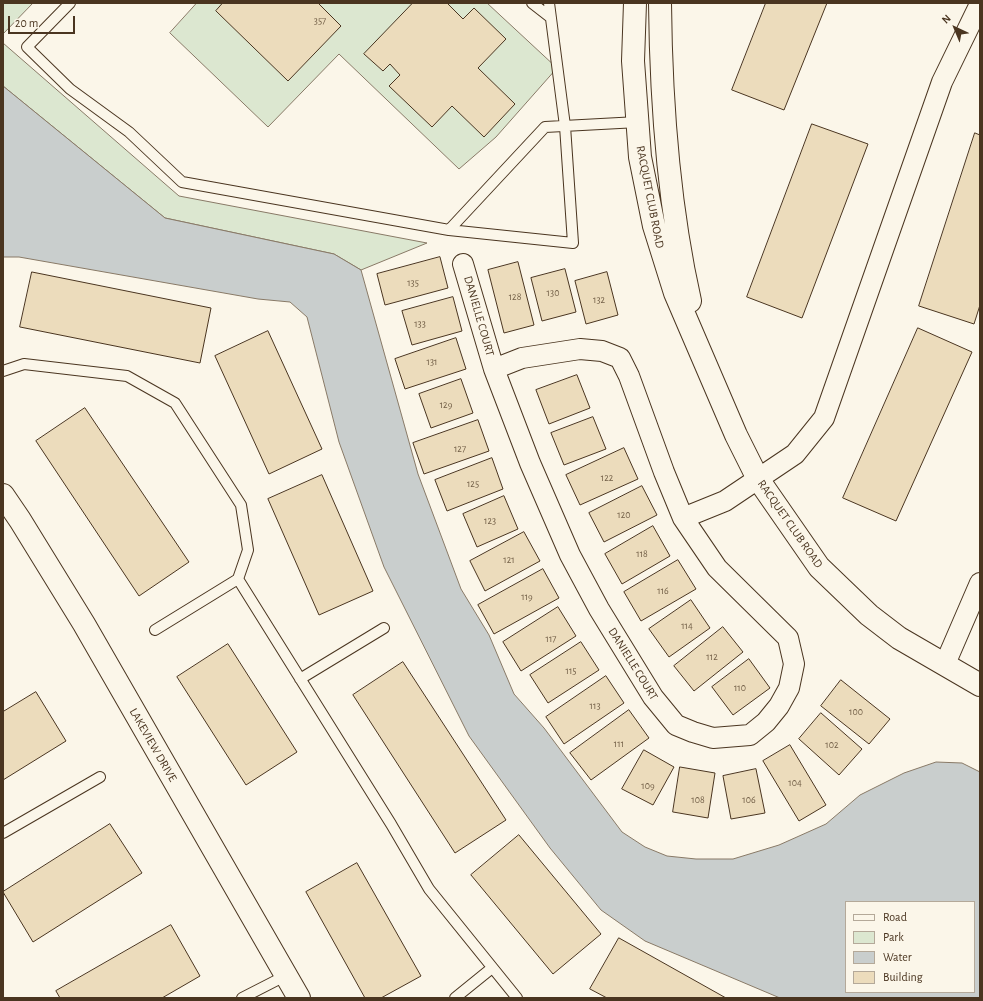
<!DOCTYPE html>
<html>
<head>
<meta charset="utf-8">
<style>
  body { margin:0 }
  #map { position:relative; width:983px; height:1001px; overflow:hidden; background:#fbf6e9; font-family:"Alegreya Sans",sans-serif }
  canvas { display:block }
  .frame { position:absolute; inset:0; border:4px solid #4a3520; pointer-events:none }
  .legend { position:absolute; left:845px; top:901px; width:130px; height:92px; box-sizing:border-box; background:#fbf6e9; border:1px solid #b4a999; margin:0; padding:5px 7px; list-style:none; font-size:12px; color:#4a3520 }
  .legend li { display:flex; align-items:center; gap:8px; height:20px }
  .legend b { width:20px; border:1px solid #b4a999 }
  .north { position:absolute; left:935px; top:8px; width:40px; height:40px; -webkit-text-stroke:3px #fbf6e9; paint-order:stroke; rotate:316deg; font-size:11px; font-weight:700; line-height:16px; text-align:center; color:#4a3520 }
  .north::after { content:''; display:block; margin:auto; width:14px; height:18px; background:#4a3520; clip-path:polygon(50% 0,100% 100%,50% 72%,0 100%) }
  .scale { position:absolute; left:8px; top:16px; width:67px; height:18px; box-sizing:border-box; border:2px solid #4a3520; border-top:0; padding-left:5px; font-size:12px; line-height:14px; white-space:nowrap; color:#4a3520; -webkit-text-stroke:3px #fbf6e9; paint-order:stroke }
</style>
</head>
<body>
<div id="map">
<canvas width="983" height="1001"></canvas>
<div class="frame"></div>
<ul class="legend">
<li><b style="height:5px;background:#fbf6e9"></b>Road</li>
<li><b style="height:11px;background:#dce7d0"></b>Park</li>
<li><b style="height:11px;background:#c9cecd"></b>Water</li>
<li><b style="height:11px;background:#ecdcbc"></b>Building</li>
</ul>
<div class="north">N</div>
<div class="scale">20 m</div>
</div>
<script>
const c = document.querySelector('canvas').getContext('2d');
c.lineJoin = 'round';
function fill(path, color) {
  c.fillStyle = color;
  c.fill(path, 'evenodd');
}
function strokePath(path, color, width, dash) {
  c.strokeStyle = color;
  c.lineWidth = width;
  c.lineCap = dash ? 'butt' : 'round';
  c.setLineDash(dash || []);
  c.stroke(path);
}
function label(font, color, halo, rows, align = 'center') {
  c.font = font + ' "Alegreya Sans",sans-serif';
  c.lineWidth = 3;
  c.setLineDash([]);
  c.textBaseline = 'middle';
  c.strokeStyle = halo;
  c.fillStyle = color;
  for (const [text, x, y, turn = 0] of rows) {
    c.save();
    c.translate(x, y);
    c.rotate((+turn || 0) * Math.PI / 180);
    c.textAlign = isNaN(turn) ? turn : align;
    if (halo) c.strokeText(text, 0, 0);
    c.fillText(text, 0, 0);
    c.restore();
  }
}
const green = new Path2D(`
  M3,3H33L3,34Z
  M197,3H487L557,68L496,137L459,169L339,54L268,127L170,33Z
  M3,43L179,196L427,243L361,270L334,254L165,218L3,86Z`);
fill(green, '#dce7d0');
strokePath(green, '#887966', 1);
const water = new Path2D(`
  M3,86L165,218L334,254L361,270L418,474L461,589L489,635L514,694L544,728L622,832L645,847L667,856L696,859H733L779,845L826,824L860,795L904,773L936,762L962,763L980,772V998H780L645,941L601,910L550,848L469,736L384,567L339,442L307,317L290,302L258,299L19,257H3ZM846,902H974V992H846Z`);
fill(water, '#c9cecd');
strokePath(water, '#887966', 1);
const building = new Path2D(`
  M223,3H318L341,26L288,81L216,11Z
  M413,3H447L463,19L474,8L506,39L478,68L515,104L484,137L452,106L432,127L389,86L400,75L390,64L383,71L364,54Z
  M766,3H827L784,110L732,90Z
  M812,124L868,144L802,318L747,297Z
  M975,133L980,135V305L974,324L919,306Z
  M440,257L448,288L385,305L377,274Z
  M518,262L534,325L504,333L488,270Z
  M565,269L576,312L542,321L531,278Z
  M32,272L211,308L200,363L20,327Z
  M607,272L618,315L586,324L575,281Z
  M453,297L462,331L412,345L402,311Z
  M918,328L972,352L896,521L843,498Z
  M268,331L322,449L269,474L215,356Z
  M456,338L466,369L405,389L395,359Z
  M577,375L590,408L549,424L536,390Z
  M461,379L473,413L431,428L419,394Z
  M85,408L189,562L139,596L36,441Z
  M593,417L606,449L564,465L551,433Z
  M478,420L489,451L424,474L413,443Z
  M624,448L638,479L580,505L566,475Z
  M492,458L503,489L447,511L435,480Z
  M322,475L373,591L319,615L268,499Z
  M642,486L657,515L604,542L589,513Z
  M504,496L518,529L477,547L463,514Z
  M653,526L670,556L622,584L605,554Z
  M524,532L540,561L485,591L470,561Z
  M678,560L696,589L641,621L624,592Z
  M543,569L559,598L494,634L478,605Z
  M691,600L710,628L669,657L649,629Z
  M558,607L576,636L521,671L503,642Z
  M723,627L743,652L694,691L674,666Z
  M581,642L599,670L548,703L530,675Z
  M228,644L297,752L246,785L177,677Z
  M749,659L770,688L733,715L712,687Z
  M403,662L506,820L455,853L353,695Z
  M606,676L624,703L564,744L546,717Z
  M841,680L890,719L869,744L821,706Z
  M36,692L66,741L3,780V712Z
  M629,710L649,738L591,780L570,753Z
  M821,713L862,749L839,775L799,739Z
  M790,745L826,805L799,821L763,761Z
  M644,750L674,767L653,805L622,789Z
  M680,767L715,773L708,818L673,812Z
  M756,769L765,813L731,819L723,776Z
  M110,824L142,873L33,942L3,892Z
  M519,835L601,934L553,974L471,875Z
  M357,863L421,976L381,998H365L306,892Z
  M171,925L200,976L162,998H60L56,991Z
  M619,938L726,998H607L590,989Z`);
fill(building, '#ecdcbc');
strokePath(building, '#4a3520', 1);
const service = new Path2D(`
  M70,3L27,47L70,89L129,132L182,182L449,230L545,127L638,122
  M532,3L550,17
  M449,230L573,243L565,126L549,3
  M3,371L24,364L127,376L175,403L241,505L248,550L238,579L391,824L429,889L517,998
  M155,630L238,579
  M300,679L384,628
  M3,833L100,777
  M242,998L285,976
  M455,998L492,968`);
const minor = new Path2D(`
  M463,264L494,369
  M580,349L602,351L620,358L629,376L664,472L683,518L717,568L788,638L794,664L789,688L779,706L766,722L750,735L713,738L693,732L676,725L653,697L599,609L570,555L530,463L494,369L522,358Z
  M683,518L725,501L795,454L824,418L942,82L980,4
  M945,664L980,583`);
const tertiary = new Path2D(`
  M635,3L633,61L640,157L654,226L675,293L736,435L758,479L819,567L869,615L899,638L980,685
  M660,3C661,103 668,203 690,301
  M3,495L20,520L84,624L299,998`);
strokePath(service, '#4a3520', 12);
strokePath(minor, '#4a3520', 22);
strokePath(tertiary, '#4a3520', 24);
strokePath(service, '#fbf6e9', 10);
strokePath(minor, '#fbf6e9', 20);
strokePath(tertiary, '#fbf6e9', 22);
label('10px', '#725f47', null, [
  ["357",320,21],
  ["135",413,283],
  ["130",553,293],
  ["128",515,297],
  ["132",599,300],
  ["133",420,324],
  ["131",432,362],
  ["129",446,405],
  ["127",460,449],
  ["122",607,478],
  ["125",473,484],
  ["120",624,515],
  ["123",490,521],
  ["118",642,554],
  ["121",509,560],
  ["116",663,591],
  ["119",527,597],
  ["114",687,626],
  ["117",551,639],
  ["112",712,657],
  ["115",571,671],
  ["110",740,688],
  ["113",595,706],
  ["100",856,712],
  ["111",619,744],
  ["102",832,745],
  ["104",795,783],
  ["109",648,786],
  ["108",698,800],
  ["106",749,800]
]);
label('12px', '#4a3520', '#fbf6e9', [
  ["RACQUET CLUB ROAD",650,197,79],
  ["DANIELLE COURT",479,316,74],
  ["RACQUET CLUB ROAD",790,524,55],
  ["DANIELLE COURT",633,664,58],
  ["LAKEVIEW DRIVE",153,745,60]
]);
</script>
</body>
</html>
